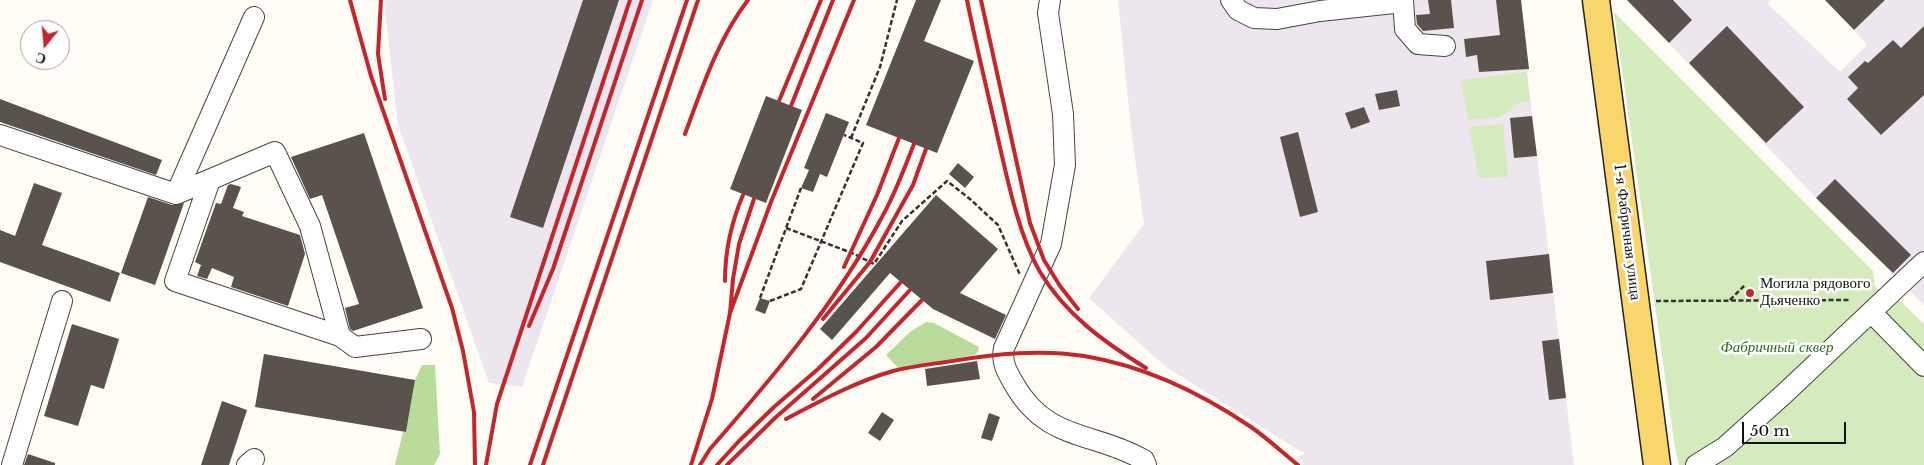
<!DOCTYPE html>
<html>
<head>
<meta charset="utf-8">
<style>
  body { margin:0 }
  #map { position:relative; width:1924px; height:465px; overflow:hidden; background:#fffdf5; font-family:"Libre Baskerville",serif }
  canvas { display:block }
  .north { position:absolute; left:20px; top:20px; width:50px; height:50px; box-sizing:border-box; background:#fff; border:1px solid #a0a0a0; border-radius:50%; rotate:197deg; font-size:14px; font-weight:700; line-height:20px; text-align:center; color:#111 }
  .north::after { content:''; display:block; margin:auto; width:18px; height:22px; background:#c4262e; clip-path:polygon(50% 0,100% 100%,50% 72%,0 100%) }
  .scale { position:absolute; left:1742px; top:422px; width:104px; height:22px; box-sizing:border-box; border:2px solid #111; border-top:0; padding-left:6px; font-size:15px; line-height:18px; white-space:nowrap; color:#111; -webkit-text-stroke:4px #fff; paint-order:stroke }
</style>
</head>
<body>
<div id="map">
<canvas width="1924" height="465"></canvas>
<div class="north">С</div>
<div class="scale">50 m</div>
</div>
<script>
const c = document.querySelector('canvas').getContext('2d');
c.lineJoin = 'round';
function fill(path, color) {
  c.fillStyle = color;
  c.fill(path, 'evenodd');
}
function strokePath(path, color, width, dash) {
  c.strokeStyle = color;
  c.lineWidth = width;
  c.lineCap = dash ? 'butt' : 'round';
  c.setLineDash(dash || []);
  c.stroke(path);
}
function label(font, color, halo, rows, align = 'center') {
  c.font = font + ' "Libre Baskerville",serif';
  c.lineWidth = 5;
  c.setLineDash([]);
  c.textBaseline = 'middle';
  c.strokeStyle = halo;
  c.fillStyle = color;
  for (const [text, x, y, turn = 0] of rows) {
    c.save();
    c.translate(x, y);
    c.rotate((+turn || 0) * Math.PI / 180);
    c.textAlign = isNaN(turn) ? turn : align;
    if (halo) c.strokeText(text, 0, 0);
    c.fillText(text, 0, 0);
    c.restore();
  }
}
fill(new Path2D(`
  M367,0H653L522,387L489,383L398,125L384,1Z
  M1118,0H1521L1529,69L1527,72L1574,465H1301L1303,462L1297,457L1305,454L1166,367L1089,298L1144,224L1131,129Z
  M1628,0H1769L1768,4L1840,72L1867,45L1854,30L1885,0H1924V305L1816,198Z`), '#eee6ef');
fill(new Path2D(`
  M1614,12L1873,271L1875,287L1902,303L1924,324V465H1679L1675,448Z
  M1527,72L1530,102L1518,103L1501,117L1468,120L1461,80Z
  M1503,124L1508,177L1479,178L1469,127Z`), '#d5ebbd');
fill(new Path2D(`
  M926,322L934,323L979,347L978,352L974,355L898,368L886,355L910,332Z
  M422,365H435L440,454L434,465H395L403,432H406L415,380Z`), '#b9dc9c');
fill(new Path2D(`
  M583,0H619L543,228L510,217Z
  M916,0H941L924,41L974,61L937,153L866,125Z
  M1428,0H1451L1454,28L1423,31L1417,24L1416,15L1430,14Z
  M1496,0H1521L1529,69L1479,72L1477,55L1466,57L1464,39L1500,35Z
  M1627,0H1673L1692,20L1669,43Z
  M1825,0H1885L1854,30Z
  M1727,26L1804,107L1766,143L1689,63Z
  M1924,26V95L1881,135L1847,99L1858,88L1848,77L1865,61L1868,63L1893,40L1901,48Z
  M1397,90L1400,106L1379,110L1375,94Z
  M766,96L802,110L766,203L730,189Z
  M0,99L162,160L156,175L0,122Z
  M1364,107L1370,122L1351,129L1345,113Z
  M826,113L849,122L827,177L820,174L813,192L801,188L809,170L804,168Z
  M1532,116L1537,156L1514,158L1510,118Z
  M1298,132L1318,212L1300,217L1280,137Z
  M364,133L423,308L353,331L350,329L345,308L359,304L322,195L310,199L291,157Z
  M958,163L974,177L965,188L949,174Z
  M1835,179L1911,255L1893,273L1816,198Z
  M34,183L62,193L42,245L120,273L110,302L0,262V230L15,236Z
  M231,184L241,187L233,208L244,212L242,216L300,235L305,254L288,306L231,287L234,277L212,268L207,279L197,276L201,265L195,262L216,203L221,204L228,185Z
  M936,195L998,249L960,293L1006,315L995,339L933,309L890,273L832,340L820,329Z
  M148,197L172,205L184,203L155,285L121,273Z
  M1549,254L1553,293L1490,300L1486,261Z
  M760,298L770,301L765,314L755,310Z
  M72,324L119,339L104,389L91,385L78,426L44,416Z
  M1559,339L1566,398L1549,400L1542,341Z
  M264,354L415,380L406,432L255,407Z
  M977,361L980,379L927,386L925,369Z
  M222,401L247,410L229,465H201Z
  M882,412L894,420L880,441L868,433Z
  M989,413L1000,417L992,441L981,438Z
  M28,454L55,463V465H24Z`), '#5a524d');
const minor = new Path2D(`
  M1050,0L1048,13L1063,114L1065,165L1051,244L1004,348C1001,362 1007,372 1014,384C1047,442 1093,431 1144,460L1146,465
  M1231,0L1238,10L1254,18L1277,19L1320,11L1403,2
  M1403,0L1405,29L1418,44L1445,46
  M0,135L176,194L275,152L310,226L340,336
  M210,180L175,281L340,336L355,347L421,339
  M176,194L254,17
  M1871,312L1924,366
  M12,465L62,301
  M247,465L254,459
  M1696,465L1725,447L1784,394L1924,262`);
const major = new Path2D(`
  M1596,0L1657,465`);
strokePath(minor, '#444', 22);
strokePath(major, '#222', 29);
strokePath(new Path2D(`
  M851,138L880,67L897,0
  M786,228L852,253L874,264L902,221L947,181L970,199L998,225L1020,275
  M760,298L801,188
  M1730,300L1745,285
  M770,301L801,289L863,143L844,135
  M1656,301L1851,300`), '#333', 2.5, [5, 2.5]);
strokePath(minor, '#fff', 20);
strokePath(major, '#f9d66b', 26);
strokePath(new Path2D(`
  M350,0L371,76L452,308L463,351L474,412L475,465
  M381,0L378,54L385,99
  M967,0C976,45 987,89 997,134C1007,177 1018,234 1040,272C1066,315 1104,342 1146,368
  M981,0L1030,223L1044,260L1060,286L1078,309
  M779,101L821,0
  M791,106L833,0
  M685,134C702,88 718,39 748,0
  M844,267L877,195L899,138
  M725,281C725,250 731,223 743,195
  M730,313L771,202L854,0
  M823,319L870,262L913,185L926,149
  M529,326L553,269L642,0
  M813,399L876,347L922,300
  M786,419C820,401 855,382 893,371C912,366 933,364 952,361C995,354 1041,349 1084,356C1144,366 1201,393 1251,427C1267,438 1282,452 1298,465
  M486,465L497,404L630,0
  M530,465L687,0
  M543,465L698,0
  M691,465L712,399L730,313L733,279L739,244L754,199
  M700,465L710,449C773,377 837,302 882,217C895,194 904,169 914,144
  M717,465L739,441L774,407L818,369L856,332L901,282
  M727,465L775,418L866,338L910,290`), '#c4262e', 4);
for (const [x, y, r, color] of [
  [1750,293,5,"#c4262e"]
]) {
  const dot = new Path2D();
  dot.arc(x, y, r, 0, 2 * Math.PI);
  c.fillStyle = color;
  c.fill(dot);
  strokePath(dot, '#fff', 2);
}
label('15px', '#111', '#fff', [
  ["1-я Фабричная улица",1627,232,83]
]);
label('15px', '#111', '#fff', [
  ["Могила рядового",1760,284],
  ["Дьяченко",1760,301]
], 'left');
label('italic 15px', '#2f6b1f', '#fff', [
  ["Фабричный сквер",1777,348]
]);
</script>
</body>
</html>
